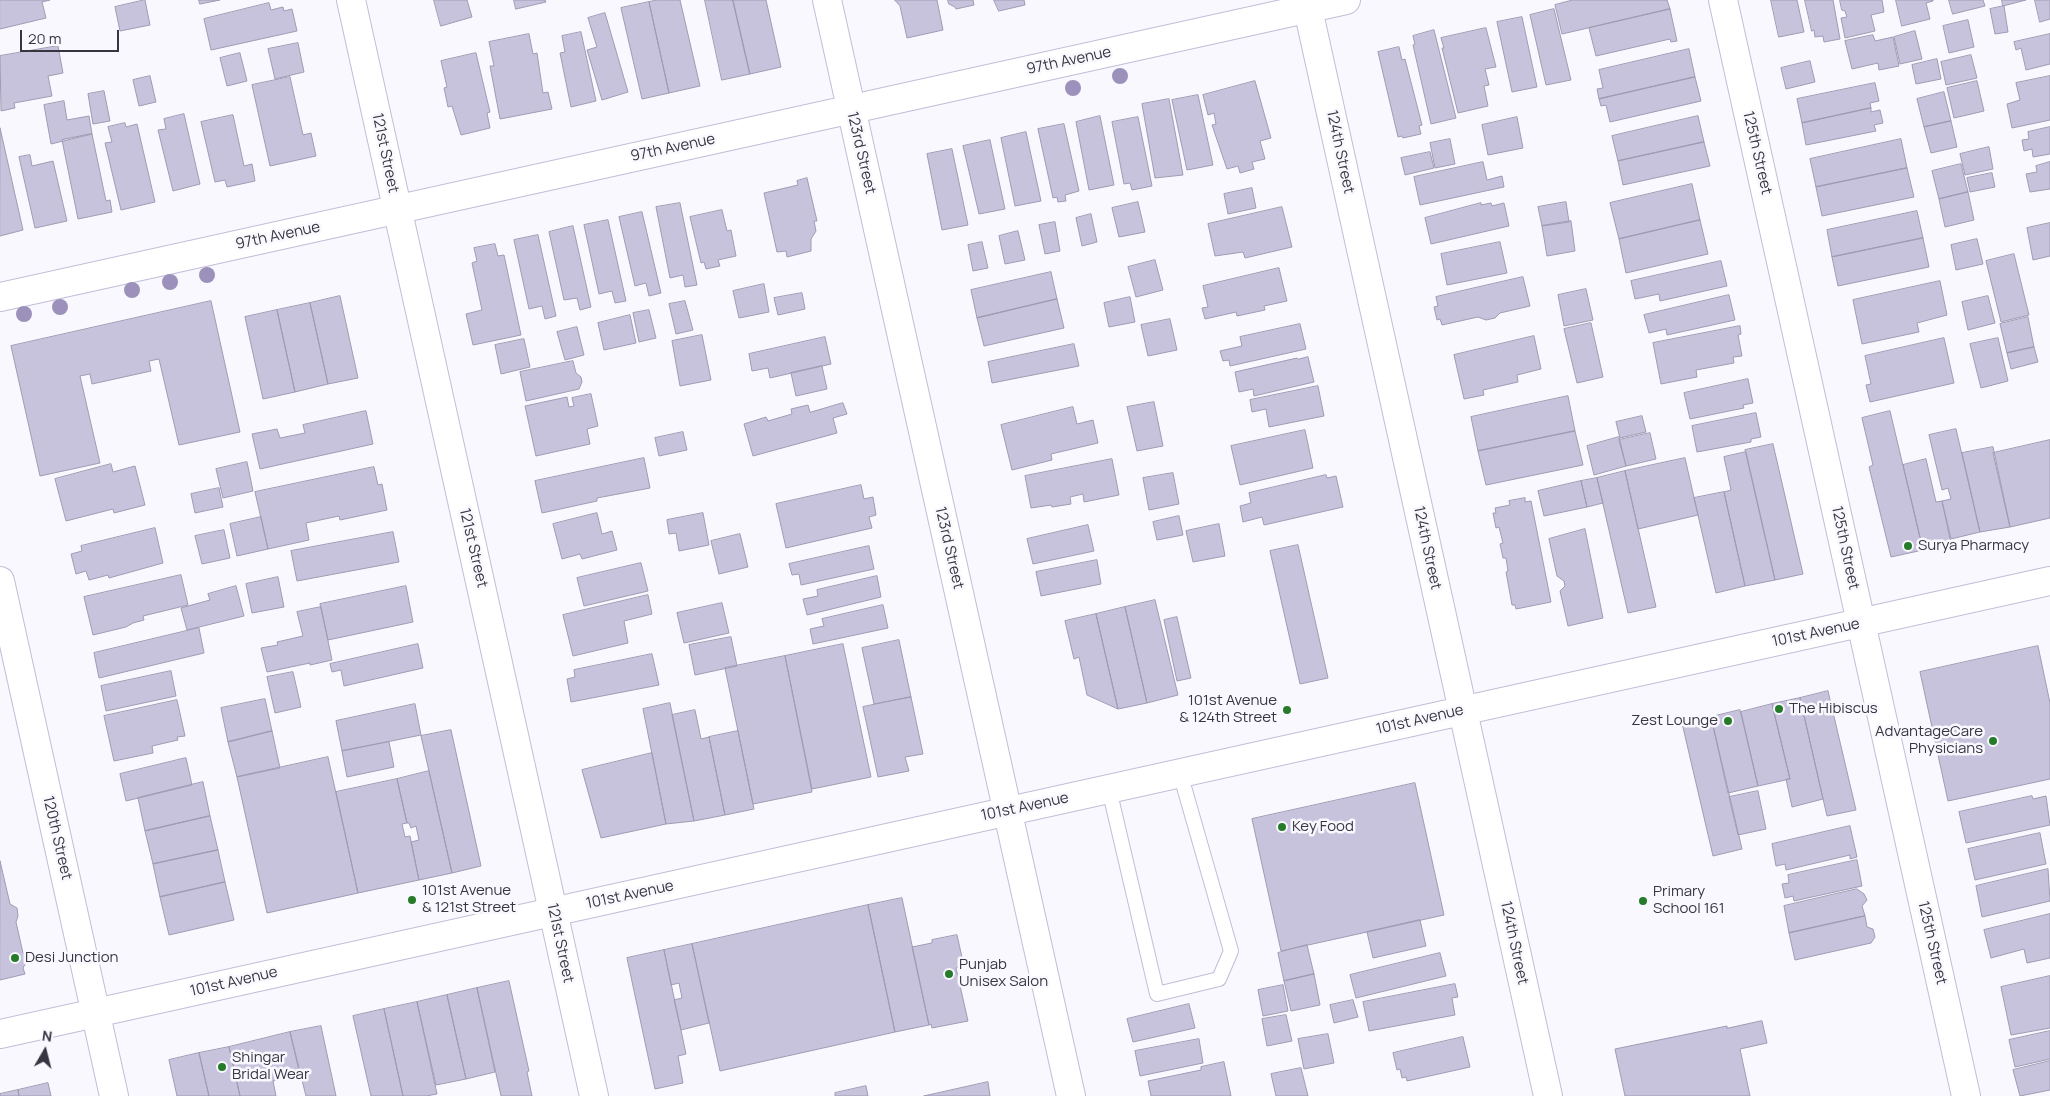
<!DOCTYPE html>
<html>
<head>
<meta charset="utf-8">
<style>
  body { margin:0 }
  #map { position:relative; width:2050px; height:1096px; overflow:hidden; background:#f9f8fe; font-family:Manrope,sans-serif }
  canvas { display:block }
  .north { position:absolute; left:20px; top:1026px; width:50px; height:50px; -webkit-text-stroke:4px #f9f8fe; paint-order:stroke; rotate:8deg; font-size:14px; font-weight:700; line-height:20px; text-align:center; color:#373640 }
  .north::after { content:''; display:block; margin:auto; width:18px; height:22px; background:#373640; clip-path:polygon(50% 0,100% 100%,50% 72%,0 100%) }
  .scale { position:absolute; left:20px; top:30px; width:99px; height:22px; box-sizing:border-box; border:2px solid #373640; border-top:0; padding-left:6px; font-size:15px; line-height:18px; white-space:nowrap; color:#373640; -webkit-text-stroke:4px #f9f8fe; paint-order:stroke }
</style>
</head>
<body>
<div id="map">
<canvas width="2050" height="1096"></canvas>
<div class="north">N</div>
<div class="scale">20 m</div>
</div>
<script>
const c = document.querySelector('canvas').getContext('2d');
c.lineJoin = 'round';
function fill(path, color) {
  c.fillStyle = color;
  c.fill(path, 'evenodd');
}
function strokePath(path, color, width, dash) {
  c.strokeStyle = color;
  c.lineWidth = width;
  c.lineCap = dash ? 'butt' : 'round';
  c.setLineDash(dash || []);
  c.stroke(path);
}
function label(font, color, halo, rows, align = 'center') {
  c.font = font + ' Manrope,sans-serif';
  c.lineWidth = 5;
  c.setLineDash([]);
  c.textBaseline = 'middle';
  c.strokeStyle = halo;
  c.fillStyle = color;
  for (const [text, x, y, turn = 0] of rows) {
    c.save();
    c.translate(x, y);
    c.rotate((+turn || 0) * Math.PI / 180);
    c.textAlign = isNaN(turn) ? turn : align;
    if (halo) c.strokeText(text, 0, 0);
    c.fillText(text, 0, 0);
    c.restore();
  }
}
const building = new Path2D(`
  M0,0H50L42,2L46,18L0,29Z
  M145,0L150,25L120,31L115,7Z
  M199,0H220L200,4Z
  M434,0H467L472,17L441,26Z
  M514,0H545L546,2L516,9Z
  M657,0H680L700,86L669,93L649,2Z
  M705,0H733L750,74L722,80Z
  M733,0H766L781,67L750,74Z
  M895,0H937L943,30L907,38L900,6Z
  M948,0H973L974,5L956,9L955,7L949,4Z
  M994,0H1024L1025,5L999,11Z
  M1573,0H1667L1670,9L1562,34L1555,5Z
  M1771,0H1797L1804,32L1779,37Z
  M1805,0H1833L1840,39L1824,42L1823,36L1815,37L1814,30L1812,31Z
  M1840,0H1882L1884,12L1871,15L1875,31L1845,38L1841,18L1847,17L1845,11L1842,10Z
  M1896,0H1933V1L1926,3L1930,19L1902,26Z
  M1949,0H1983L1985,6L1953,14Z
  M2002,0H2026L2003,6Z
  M2035,0H2050V19L2040,22Z
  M649,2L669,93L642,99L621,8Z
  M269,3L271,10L283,7L284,11L292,9L297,31L211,50L204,19Z
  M2004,6L2008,32L1995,34L1990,9Z
  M1554,9L1571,80L1546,85L1530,15Z
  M1670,9L1677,41L1671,42L1670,39L1596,56L1589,28Z
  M605,13L628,92L602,100L587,50L597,47L588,18Z
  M1522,17L1537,87L1512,92L1497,22Z
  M1968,20L1974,47L1949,53L1943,26Z
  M1486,28L1496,67L1485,69L1489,85L1484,86L1488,106L1458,113L1442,48H1444L1441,38Z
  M1434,30L1456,118L1431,124L1413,45L1415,44L1413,36Z
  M1915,31L1922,59L1900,64L1894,37Z
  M581,32L596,101L571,107L560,53L565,52L562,36Z
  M529,34L533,54L537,53L543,93L548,92L552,109L500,119L490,66H494L489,42Z
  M2050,34V64L2026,70L2021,48L2016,50L2014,42Z
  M1873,35L1875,41L1893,37L1899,66L1879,70L1878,63L1852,69L1845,41Z
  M298,43L304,72L275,79L268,49Z
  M58,46L63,73L48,76L52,96L14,103L15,108L1,111L0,56Z
  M1399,47L1402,60L1405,59L1422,125L1419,126L1421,134L1403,138L1402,136L1398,137L1378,52Z
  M1689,49L1695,77L1599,99L1597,89L1603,88L1599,70Z
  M240,53L247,81L227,86L220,58Z
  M476,53L490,112L487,113L490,128L461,135L452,106L448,107L444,88L447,87L441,61Z
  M1971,55L1977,78L1946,85L1941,62Z
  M1937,59L1941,79L1916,84L1912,65Z
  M1810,61L1815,82L1786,89L1781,68Z
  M150,76L156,102L139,106L133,80Z
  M2050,76V120L2012,128L2007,104L2020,100L2016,83Z
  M290,77L303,135L311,133L316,156L270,166L252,85Z
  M1695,77L1701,101L1610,122L1606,105L1601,106L1599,99Z
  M1255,81L1271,138L1260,141L1265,159L1252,162L1254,169L1240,173L1238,166L1227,169L1212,125L1216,124L1214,113L1208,115L1203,95Z
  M1977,81L1984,111L1954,118L1947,88Z
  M1875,83L1879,101L1870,103L1871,108L1802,123L1797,99Z
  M104,91L110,121L93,124L88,94Z
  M1944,92L1951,121L1924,127L1917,99Z
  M1198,95L1213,165L1187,170L1172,100Z
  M1169,99L1183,175L1155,178L1142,104Z
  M64,101L67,120L89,116L92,134L51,144L44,105Z
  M1871,108V112L1880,110L1883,123L1874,125L1876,131L1806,145L1802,123Z
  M184,114L200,184L173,191L158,130L166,129L164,119Z
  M233,115L244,166L252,164L255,181L227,187L225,180L215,182L201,122Z
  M1100,116L1114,185L1089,190L1076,122Z
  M1698,116L1704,142L1618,161L1612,136Z
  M1138,117L1152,186L1132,190L1130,183L1124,184L1112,122Z
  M1517,117L1523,148L1488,155L1482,125Z
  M1951,121L1957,147L1931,153L1924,127Z
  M125,123L126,127L137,124L155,202L121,210L105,143L112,142L108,127Z
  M1064,124L1079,191L1065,195L1066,201L1058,202L1057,197L1053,198L1038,129Z
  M2050,127V154L2033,157L2032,149L2024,151L2022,140L2029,139L2028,132Z
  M0,128L23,230L0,236Z
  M1026,132L1041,201L1015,206L1001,138Z
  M92,134L106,201L110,200L112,212L78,219L62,140Z
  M1450,139L1455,164L1435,168L1430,143Z
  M1901,139L1907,168L1816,187L1810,159Z
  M990,140L1005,209L979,214L963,146Z
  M1704,142L1710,166L1623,185L1618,161Z
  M1989,147L1993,169L1965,175L1960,154Z
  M952,149L968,225L942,230L927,154Z
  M1430,152L1434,168L1405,175L1401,158Z
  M30,155L32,166L53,161L67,221L35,228L19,157Z
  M1483,162L1487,180L1502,176L1504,187L1420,205L1414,177Z
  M2050,162V189L2030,192L2026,174L2037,172L2036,166Z
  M1961,164L1968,192L1939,199L1932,171Z
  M1907,168L1914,197L1822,216L1816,187Z
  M1992,173L1995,187L1970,192L1967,178Z
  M807,178L817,221H814L816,231L811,239V251L787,257L786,251L777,252L764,193L798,185L797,181Z
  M1692,184L1700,220L1619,239L1610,203Z
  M1252,188L1256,208L1228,214L1224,194Z
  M1968,192L1974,220L1945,227L1939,199Z
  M1138,202L1145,232L1119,237L1112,208Z
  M1566,202L1569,222L1542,226L1538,207Z
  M680,203L697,285L685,287L683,275L670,278L656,207Z
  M1481,203V205L1491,203L1492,206L1504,203L1509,226L1431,244L1425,218Z
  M1282,207L1292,247L1245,258L1243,252L1215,256L1208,224Z
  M722,210L727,231L731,230L736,256L718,260L720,266L706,269L704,262L701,263L690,217Z
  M1917,211L1923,238L1832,257L1827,230Z
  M642,212L661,293L649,296L646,283L635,286L619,217Z
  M1091,214L1097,242L1082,246L1076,218Z
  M608,220L626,301L615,303L612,291L599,294L584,225Z
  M1700,220L1708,254L1626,273L1619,239Z
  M1571,221L1575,251L1547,256L1542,226Z
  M1055,222L1060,251L1045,254L1039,225Z
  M2050,223V256L2033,260L2027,228Z
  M573,226L591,307L580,310L577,298L564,300L549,232Z
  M1018,231L1025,260L1005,264L999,236Z
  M538,235L556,316L545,319L542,306L529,309L514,240Z
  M1923,238L1929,267L1838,286L1832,257Z
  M1977,239L1983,264L1956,270L1951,245Z
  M982,242L988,268L973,271L968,245Z
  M1500,242L1507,273L1447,285L1441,254Z
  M495,244L498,256L504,255L521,335L473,345L466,314L482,310L472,263L477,261L474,248Z
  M2014,254L2029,315L2001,322L1986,261Z
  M1155,260L1163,290L1136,297L1128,267Z
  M1721,261L1727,286L1660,301L1659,294L1635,299L1631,281Z
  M1279,268L1287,301L1264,306L1265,310L1237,316L1236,312L1205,319L1202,308L1208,307L1203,286Z
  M1051,272L1057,299L977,318L971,290Z
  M1523,277L1530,306L1500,313L1495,318L1486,320L1478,317L1442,325L1440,319L1437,320L1434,307L1438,306L1436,297Z
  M1940,281L1947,315L1917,323L1919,332L1862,344L1853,300Z
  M764,284L769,312L739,318L733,291Z
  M1586,289L1593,320L1564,326L1558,295Z
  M802,293L805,309L778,315L774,298Z
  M1729,295L1735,320L1667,335L1666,329L1649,333L1644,315Z
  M340,296L358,378L328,384L310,303Z
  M1988,296L1995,323L1968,330L1962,302Z
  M1130,297L1135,322L1109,327L1104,303Z
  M1057,299L1064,328L984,346L977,318Z
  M211,301L240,432L179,445L159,359L149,361L151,371L92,384L90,374L80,376L100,463L40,476L11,346Z
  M685,301L693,330L676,334L669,304Z
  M310,303L328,384L295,392L277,310Z
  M277,310L295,392L263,399L245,317Z
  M649,310L656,338L639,342L633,313Z
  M630,315L636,343L604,350L598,323Z
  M2028,317L2034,347L2007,353L2000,324Z
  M1170,319L1177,350L1148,356L1141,325Z
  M1591,323L1603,377L1577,383L1564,329Z
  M1300,324L1306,349L1230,366L1229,360L1223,361L1220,351L1242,346L1240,337Z
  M1740,326L1741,334L1738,335L1742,356L1733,357L1734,363L1696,370L1697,377L1661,384L1653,343Z
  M577,327L584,355L565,360L557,332Z
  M702,335L711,380L680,386L672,341Z
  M1534,336L1541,369L1517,375L1518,382L1483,390L1484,395L1464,399L1454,355Z
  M825,337L831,364L770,378L768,368L752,371L749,354Z
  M1944,338L1954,383L1870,402L1866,385L1871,384L1865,356Z
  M1998,338L2008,381L1981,388L1970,344Z
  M524,339L530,367L501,374L495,345Z
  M1074,344L1079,366L992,383L988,362Z
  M2034,347L2038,362L2011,369L2007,353Z
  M1308,357L1314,382L1254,396L1253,389L1239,392L1235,372L1297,358L1298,359Z
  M573,361L576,373L581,377L582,382L579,389L526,401L520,372Z
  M822,366L827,389L796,396L791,373Z
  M1748,379L1753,403L1743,405L1744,408L1690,419L1684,393Z
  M1318,386L1324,416L1269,427L1266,409L1252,412L1250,400Z
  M591,394L598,426L587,429L590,444L536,456L525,406L567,397L569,407L574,406L572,398Z
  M1568,396L1575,431L1478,451L1471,417Z
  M1154,402L1163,446L1137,451L1127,407Z
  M843,403L847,414L833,418L837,433L753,456L744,424L766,417L768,421L792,414L791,409L808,405L810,412Z
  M1073,407L1077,424L1093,420L1098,443L1051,454L1052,460L1012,470L1001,425Z
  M366,411L373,444L260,469L252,434L277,429L280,438L305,433L303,425Z
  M1890,411L1923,550L1891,557L1869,467L1873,465L1862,418Z
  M1756,413L1761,437L1751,439V442L1697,452L1692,426Z
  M1642,416L1646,432L1620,438L1616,422Z
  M1956,429L1980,532L1951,539L1942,501L1951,499L1948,488L1942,490L1929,435Z
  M1305,430L1313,468L1240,485L1231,446Z
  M1575,431L1583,465L1486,485L1478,451Z
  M683,432L687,450L659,456L655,438Z
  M1650,433L1656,459L1626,466L1619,440Z
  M1619,437L1626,466L1594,475L1587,446Z
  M2050,440V518L2010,527L1993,453Z
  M1773,444L1803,574L1775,580L1745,450Z
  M1993,447L2010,527L1980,532L1962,453Z
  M1746,452L1775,580L1745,586L1724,492L1731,490L1724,457Z
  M644,458L650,488L597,498V501L542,513L535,481Z
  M1685,458L1698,515L1638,529L1625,471Z
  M1112,459L1119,495L1084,502L1083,494L1070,497L1071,504L1052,507L1051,505L1031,508L1025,476Z
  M1926,459L1936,502L1942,501L1951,543L1923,550L1903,465Z
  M247,462L253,491L223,498L216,469Z
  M111,464L113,472L135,466L145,505L114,513L113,509L66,521L55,479Z
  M374,467L378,485L382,484L387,510L340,520L339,516L306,523L309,540L268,549L255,492Z
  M1625,471L1656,607L1628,613L1597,478Z
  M1173,473L1179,504L1149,510L1143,478Z
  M1326,475L1327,478L1336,476L1343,507L1264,525L1262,517L1243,522L1240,506L1251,503L1249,493Z
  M1597,478L1603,503L1587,507L1581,481Z
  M1581,481L1587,507L1544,516L1538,491Z
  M861,485L864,499L873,497L876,515L869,517L872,528L786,548L776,504Z
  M219,488L223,507L195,513L191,494Z
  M1724,492L1745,586L1716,593L1694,498Z
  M1525,498V502L1531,501L1551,602L1516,609L1515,605H1512L1506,572L1508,571L1506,558H1503L1500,544L1503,543L1499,527L1496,528L1493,513H1496L1495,508L1510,505L1509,501Z
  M597,513L602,534L612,531L617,550L582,559L580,554L562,559L553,524Z
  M703,513L709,545L679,551L676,533L669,534L667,520Z
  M1179,516L1183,535L1157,540L1153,522Z
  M261,517L268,549L237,556L230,524Z
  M1219,524L1225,556L1193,562L1186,531Z
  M1088,525L1094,551L1033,564L1027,539Z
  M155,528L163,563L109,578L108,575L89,580L86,571L76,574L71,554L82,551L81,546Z
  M1585,529L1603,618L1568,626L1560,591L1565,586L1564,581L1557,576L1549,539Z
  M224,530L230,558L202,564L195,536Z
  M393,532L399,562L297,581L291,551Z
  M740,534L748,567L719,574L711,541Z
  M1298,545L1328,678L1300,684L1270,551Z
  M869,546L874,569L801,585L799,574L792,575L789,564Z
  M1097,560L1101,584L1041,596L1036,572Z
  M641,563L648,591L584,606L577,578Z
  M181,575L188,605L143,616L144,620L133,623L126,627L93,635L84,597Z
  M877,576L881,597L807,615L803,599L818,596L817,590Z
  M278,577L284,607L252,613L246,584Z
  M236,586L244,616L187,630L181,608L210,600L208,594Z
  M406,586L413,622L328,640L320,604Z
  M648,595L652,614L624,621L628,643L573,656L563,615Z
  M1155,600L1178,695L1147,703L1125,607Z
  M722,603L729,633L684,643L677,613Z
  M883,605L888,628L813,644L810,629L824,626L822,619Z
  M321,607L332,660L310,665V663L267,672L261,648L278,645L277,642L303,636L297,612Z
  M1125,607L1147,703L1118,709L1096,614Z
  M1096,614L1118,709L1087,695L1079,657L1074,659L1065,621Z
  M1177,617L1191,678L1177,681L1164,620Z
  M199,628L204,653L99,678L94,653Z
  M731,637L737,666L695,675L689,645Z
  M899,640L911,697L874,704L862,648Z
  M418,644L423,668L344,686L341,670L332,672L330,664Z
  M843,644L871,777L812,789L785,656Z
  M2038,646L2050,703V779L1948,801L1920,672Z
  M652,654L659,685L571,702L567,679L575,677L574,670Z
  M785,656L812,792L753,804L725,668Z
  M171,671L176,696L106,711L101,686Z
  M293,672L301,707L275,713L267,677Z
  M1828,691L1856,810L1827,816L1800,698Z
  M911,697L923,754L905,757L909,771L878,777L863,707Z
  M1800,698L1823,799L1792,807L1786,779H1790L1772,704Z
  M265,699L272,731L228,742L221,708Z
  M177,700L185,736L177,737L178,740L152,746L153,753L114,761L104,716Z
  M670,703L694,821L666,824L643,709Z
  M415,704L421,735L342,751L336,721Z
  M1772,704L1790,779L1758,786L1741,712Z
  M695,710L701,739L709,737L725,815L694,821L672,715Z
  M1740,710L1758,786L1728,793L1711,717Z
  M1711,717L1742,849L1713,856L1682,723Z
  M451,730L481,866L452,873L421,736Z
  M272,731L280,768L237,777L228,742Z
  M738,731L754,809L725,815L709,737Z
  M389,742L394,767L347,777L342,751Z
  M652,753L666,824L601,838L582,770Z
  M328,757L358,893L267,913L237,777Z
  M186,758L192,785L126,801L120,774Z
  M429,771L452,873L419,880L411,842L419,840L416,826L411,828L409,823H407L397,779Z
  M397,779L407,823L402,824L405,837L410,836L419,880L358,893L336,792Z
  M203,782L210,816L145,831L138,798Z
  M1415,783L1444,915L1281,951L1252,819Z
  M1758,791L1766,829L1738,835L1729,797Z
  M2032,796L2033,799L2046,796L2050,825L1966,843L1959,812Z
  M210,816L218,850L153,864L145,831Z
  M1850,826L1857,857L1850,859V855L1786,870L1785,864L1776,866L1772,844Z
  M2040,833L2046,864L1975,880L1968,849Z
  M218,850L225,882L160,897L153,864Z
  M1857,860L1862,886L1794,901L1793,896L1785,898L1782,884L1789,883L1788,875Z
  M0,861L10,904L17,908L18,916L16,922L23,953L29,957L23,968L25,974L0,980Z
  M2048,869L2050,901L1982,917L1976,886Z
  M225,882L234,920L169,935L160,897Z
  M1857,889L1864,894L1867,900L1862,906L1865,916L1789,933L1784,906Z
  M902,898L929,1025L895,1032L868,905Z
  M868,905L895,1032L720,1071L692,944Z
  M2050,914V958L2027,963L2024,949L1991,958L1984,930Z
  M1865,916L1867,927L1873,929L1875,937L1871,943L1795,960L1789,933Z
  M1420,920L1426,946L1373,958L1367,932Z
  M957,935L964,966L956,968L968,1021L932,1028L931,1024L929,1025L912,947L932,943V940Z
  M692,944L709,1023L681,1030L674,1000L682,998L679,983L671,985L664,950Z
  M1307,945L1314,974L1284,981L1278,953Z
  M664,950L686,1054L678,1056L683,1083L655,1089L627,958Z
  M1440,953L1446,976L1356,998L1350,975Z
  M1314,974L1320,1005L1291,1011L1284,981Z
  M2050,976V1028L2011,1035L2001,987Z
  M509,981L529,1071L527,1072L532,1096H501L477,988Z
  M1455,984L1458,997L1452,998L1455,1015L1369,1031L1363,1002Z
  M1283,985L1288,1011L1263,1016L1258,990Z
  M477,988L495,1072L466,1079L447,995Z
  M447,995L466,1079L436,1085L417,1002Z
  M1353,1000L1358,1017L1334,1023L1330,1005Z
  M417,1002L437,1094L426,1096H403L384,1009Z
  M1189,1004L1195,1028L1133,1042L1127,1019Z
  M384,1009L403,1096H371L353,1016Z
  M1286,1015L1292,1041L1267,1046L1262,1019Z
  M1762,1021L1767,1043L1740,1049L1750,1096H1625L1615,1049L1727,1026V1028Z
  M321,1026L336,1096H306L290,1032Z
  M2050,1031V1059L2015,1067L2009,1040Z
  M290,1032L300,1075L273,1081L276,1096H240L229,1047Z
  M1328,1034L1334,1063L1304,1069L1298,1039Z
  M1463,1037L1470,1067L1407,1081L1406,1077L1402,1078L1400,1069L1397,1070L1393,1053Z
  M1199,1039L1203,1063L1140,1076L1135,1051Z
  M229,1047L240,1096H209L199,1053Z
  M199,1053L209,1096H177L169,1060Z
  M2050,1061V1090L2020,1096L2013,1070Z
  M1224,1062L1231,1096H1151L1148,1081L1201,1070V1067Z
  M1301,1068L1308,1096H1276L1271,1074Z
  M988,1082L990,1096H924Z
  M48,1083L51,1096H19L18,1090Z
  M866,1086L868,1096H835V1093Z
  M18,1090L19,1096H0V1094Z`);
fill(building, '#c7c3dc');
strokePath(building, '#9f9bb4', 1);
const lane = new Path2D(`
  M1109,789L1157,994L1219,979L1231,951L1180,773`);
const street = new Path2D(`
  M351,0L594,1096
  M827,0L1071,1096
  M1306,0L1548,1096
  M1723,0L1966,1096
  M0,297L1346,0
  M0,581L114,1096
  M0,1034L2050,581`);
strokePath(lane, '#c2bdd7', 16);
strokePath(street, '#c2bdd7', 30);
strokePath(lane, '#fff', 14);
strokePath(street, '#fff', 28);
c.fillStyle = '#9c91ba';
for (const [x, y] of [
  [1120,76],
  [1073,88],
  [207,275],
  [170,282],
  [132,290],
  [60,307],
  [24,314]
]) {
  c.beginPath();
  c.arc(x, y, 8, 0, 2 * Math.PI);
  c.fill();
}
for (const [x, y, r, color] of [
  [1908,546,5,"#257b28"],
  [1779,709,5,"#257b28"],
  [1287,710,5,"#257b28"],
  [1728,721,5,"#257b28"],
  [1993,741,5,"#257b28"],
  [1282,827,5,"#257b28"],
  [412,900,5,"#257b28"],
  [1643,901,5,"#257b28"],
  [15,958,5,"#257b28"],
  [949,974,5,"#257b28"],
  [222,1067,5,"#257b28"]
]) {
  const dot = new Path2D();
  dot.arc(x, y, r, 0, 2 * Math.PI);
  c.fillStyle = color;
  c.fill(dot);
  strokePath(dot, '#f9f8fe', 2);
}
label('15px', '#373640', '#f9f8fe', [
  ["97th Avenue",1069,61,-12],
  ["97th Avenue",673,148,-12],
  ["124th Street",1340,152,78],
  ["121st Street",385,153,78],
  ["123rd Street",861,153,77],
  ["125th Street",1757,153,77],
  ["97th Avenue",278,236,-12],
  ["121st Street",473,548,77],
  ["123rd Street",949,548,77],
  ["124th Street",1427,548,78],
  ["125th Street",1845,548,78],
  ["101st Avenue",1816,633,-12],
  ["101st Avenue",1420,720,-13],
  ["101st Avenue",1025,807,-12],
  ["120th Street",57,838,77],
  ["101st Avenue",630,895,-12],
  ["121st Street",560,943,78],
  ["124th Street",1514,943,78],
  ["125th Street",1932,943,77],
  ["101st Avenue",234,982,-13]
]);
label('15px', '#373640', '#f9f8fe', [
  ["Surya Pharmacy",1918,546],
  ["101st Avenue",1277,701,"right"],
  ["& 124th Street",1277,718,"right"],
  ["The Hibiscus",1789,709],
  ["Zest Lounge",1718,721,"right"],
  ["AdvantageCare",1983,732,"right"],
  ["Physicians",1983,749,"right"],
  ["Key Food",1292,827],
  ["101st Avenue",422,891],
  ["& 121st Street",422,908],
  ["Primary",1653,892],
  ["School 161",1653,909],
  ["Desi Junction",25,958],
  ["Punjab",959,965],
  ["Unisex Salon",959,982],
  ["Shingar",232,1058],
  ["Bridal Wear",232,1075]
], 'left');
</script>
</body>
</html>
